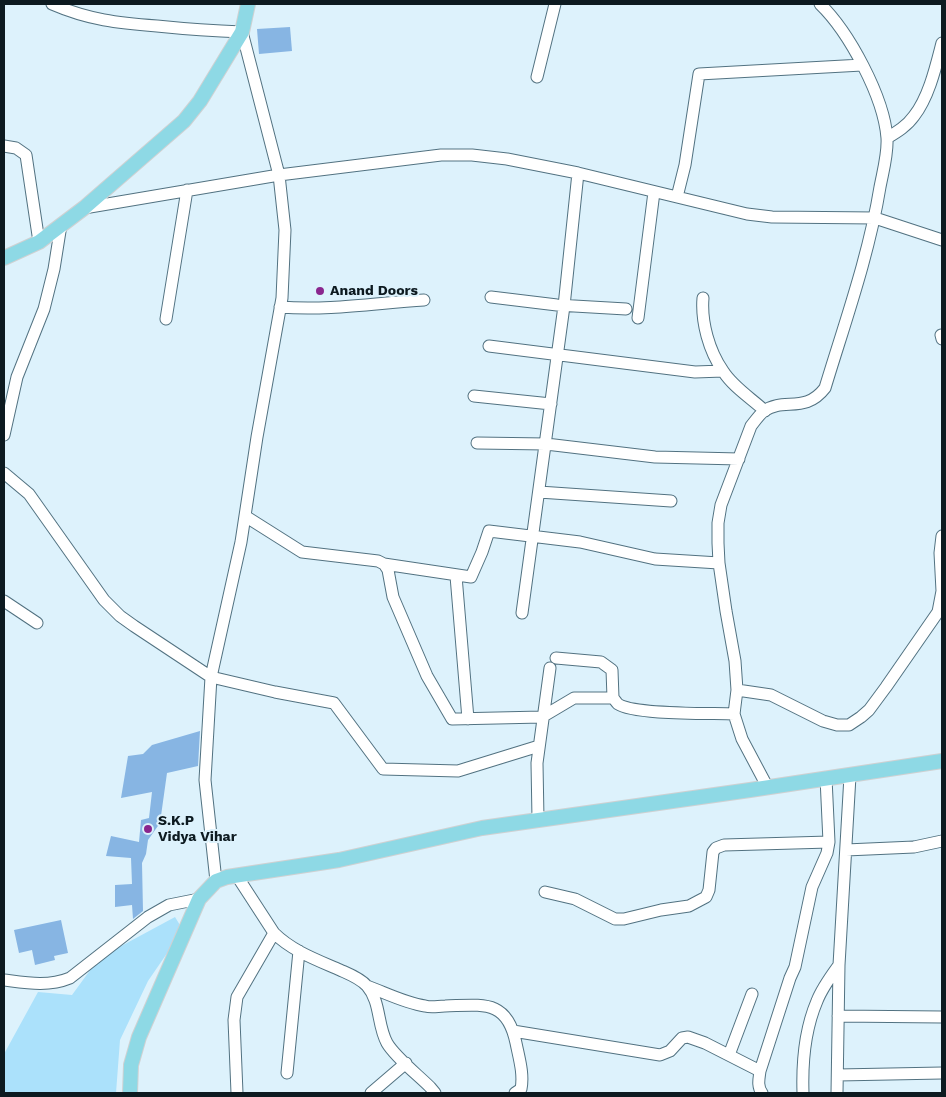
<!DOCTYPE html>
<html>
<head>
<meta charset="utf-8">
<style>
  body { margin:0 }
  #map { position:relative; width:946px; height:1097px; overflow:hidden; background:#ddf2fc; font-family:"Work Sans",sans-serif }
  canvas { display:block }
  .frame { position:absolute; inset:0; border:5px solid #0d1a20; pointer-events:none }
</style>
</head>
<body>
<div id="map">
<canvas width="946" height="1097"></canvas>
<div class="frame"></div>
</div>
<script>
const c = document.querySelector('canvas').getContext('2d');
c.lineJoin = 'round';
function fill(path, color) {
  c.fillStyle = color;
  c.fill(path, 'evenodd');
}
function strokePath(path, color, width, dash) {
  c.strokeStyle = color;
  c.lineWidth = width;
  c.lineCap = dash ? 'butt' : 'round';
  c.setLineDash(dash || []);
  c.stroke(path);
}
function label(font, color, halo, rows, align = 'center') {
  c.font = font + ' "Work Sans",sans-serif';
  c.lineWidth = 4;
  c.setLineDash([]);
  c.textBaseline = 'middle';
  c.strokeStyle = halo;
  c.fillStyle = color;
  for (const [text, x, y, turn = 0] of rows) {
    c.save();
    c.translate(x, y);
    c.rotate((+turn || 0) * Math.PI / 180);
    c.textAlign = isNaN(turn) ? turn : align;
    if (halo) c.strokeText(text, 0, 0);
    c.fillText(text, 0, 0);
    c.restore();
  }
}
fill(new Path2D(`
  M175,917L183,930L148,981L120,1040L116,1093H4V1054L38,992L72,995L99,958Z`), '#abe1fb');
fill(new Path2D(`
  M290,27L292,51L259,54L257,29Z
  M200,731L198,766L167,773L160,823L148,840L146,854L142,863L143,911L133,919L132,905L115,907V885L132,884L131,858L106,856L111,836L139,842L141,820L149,818L152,792L121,798L128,756L143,754L152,745Z
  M61,920L68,953L54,956L55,960L35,965L32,950L19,953L14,930Z`), '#87b5e3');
const minor = new Path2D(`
  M52,4C89,20 118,23 157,26C186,29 214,31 242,32L279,175L285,230L282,298L257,437L241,542L211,677L205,780L216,881
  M537,77L555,4
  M887,138C897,132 907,126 914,116C929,97 936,66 942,43
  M4,146L16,148L26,155L39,242
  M677,197L685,165L699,74L862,65
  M84,208L279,175L441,155H472L507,159L578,173L747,214L772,217L875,218L942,240
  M491,297L557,305L626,309
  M703,298C701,322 709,351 723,371C733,387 751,398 765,411
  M280,307C328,311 376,303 424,300
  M638,318L654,192
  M166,319L187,190
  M941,335L942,339
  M489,346L695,372L723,371
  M474,396L551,404
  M4,435L17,377L44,309L54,269L61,225
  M477,443L546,444L655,457L739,459
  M4,473L29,494L104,600L120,616L134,626L211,677L275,692L334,703L383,769L458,771L539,746
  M539,492L671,501
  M245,516L302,552L378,561L384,564L388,570L393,597L427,676L452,719L542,717L574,698H613
  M384,564L471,577L482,552L489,531L580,542L655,559L719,563
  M456,576L468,719
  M4,601L37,623
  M522,613L564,306L578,173
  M556,658L601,662L612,670L613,698C615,700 616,702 618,704C634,715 711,713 734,714
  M737,690L771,695L823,721L837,725H849L861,717L869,710L886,687L938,612L942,591L940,553L942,536
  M768,788L742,739L734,714L737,690L735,661L726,611L719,563L718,543V523L721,505L751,426C755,421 759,415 764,411C784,397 805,414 825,388C845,322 869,255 880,187C883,171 888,154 887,138C884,97 849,32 820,4
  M538,819L537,763L550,668
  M846,850L914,847L942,841
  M237,876L274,933C292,951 317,960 340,970C349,974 360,978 367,986C381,1002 377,1025 387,1043C395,1057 418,1075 430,1087L435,1093
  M545,892L575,899L615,919H624L661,910L689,906L706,897L709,890L713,852L716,848L724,845L829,842
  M4,980C27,983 48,987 70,978L148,917L169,905L199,899
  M367,986C386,993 405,1003 425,1006C432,1008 438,1006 445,1006C483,1005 507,999 516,1043C519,1058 524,1074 521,1089L515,1093
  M838,1016L942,1017
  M513,1031L660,1055L670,1051L682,1038L688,1037L705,1043L760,1071
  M729,1055L752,994
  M287,1073L299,951
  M838,1075L942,1073
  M237,1093L234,1020L237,997L274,933
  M371,1093L406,1063
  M762,1093C757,1086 759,1079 760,1071L790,978L795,967L812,887L827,853L829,842L826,778
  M803,1093C802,1063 805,1029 817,1001C822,988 831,976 839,965
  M837,1093L839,965L850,776`);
const major = new Path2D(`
  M4,258L39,242L84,208L184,121L200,101L242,32L248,4
  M130,1093L131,1065L139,1037L199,899L216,881L227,877L339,860L482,828L750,790L942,761`);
strokePath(minor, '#527281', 13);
strokePath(major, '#cfd1d2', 16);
strokePath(minor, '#fff', 11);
strokePath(major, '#8ed9e5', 14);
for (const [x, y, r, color] of [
  [320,291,5,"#8a268e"],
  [148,829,5,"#8a268e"]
]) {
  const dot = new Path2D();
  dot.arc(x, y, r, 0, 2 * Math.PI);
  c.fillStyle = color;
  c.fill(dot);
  strokePath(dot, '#ddf2fc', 2);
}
label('bold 14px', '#0d1a20', '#ddf2fc', [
  ["Anand Doors",330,291],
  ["S.K.P",158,821],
  ["Vidya Vihar",158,837]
], 'left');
</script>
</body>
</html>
